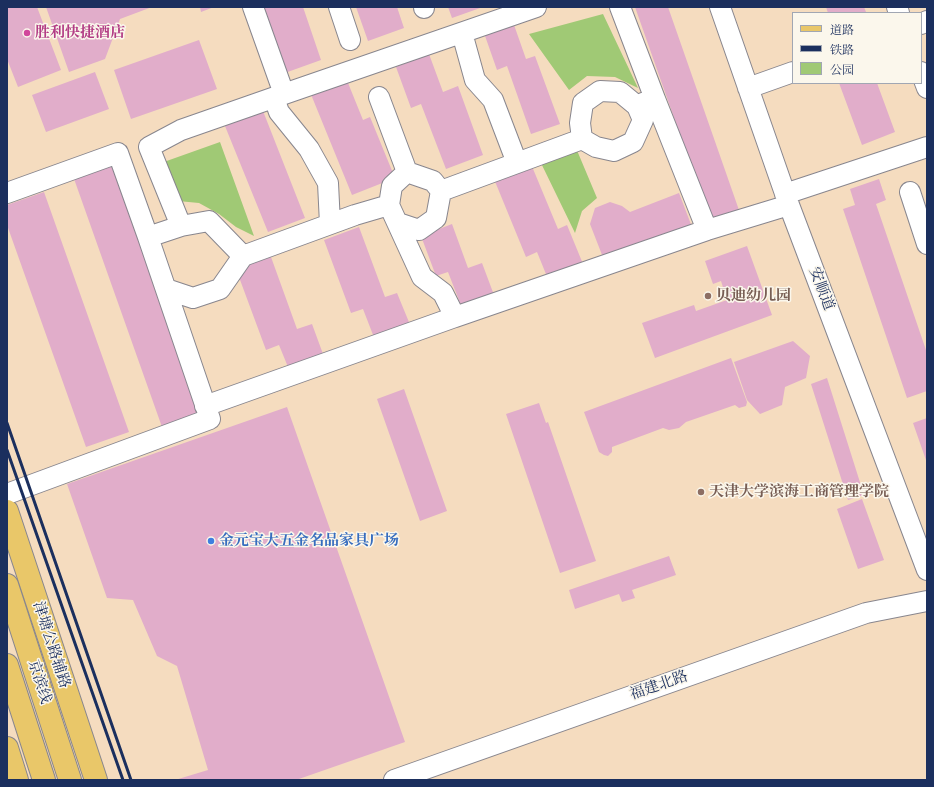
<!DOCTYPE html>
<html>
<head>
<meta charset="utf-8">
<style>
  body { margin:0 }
  #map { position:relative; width:934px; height:787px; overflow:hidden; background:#f5dcbf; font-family:"IM FELL French Canon","Noto Serif SC",serif }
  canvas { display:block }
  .frame { position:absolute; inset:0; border:8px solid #1b2f5e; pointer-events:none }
  .legend { position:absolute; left:792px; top:12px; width:130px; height:72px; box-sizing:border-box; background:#fbf7ec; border:1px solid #a1a7b3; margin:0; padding:5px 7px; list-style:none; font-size:12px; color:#1b2f5e }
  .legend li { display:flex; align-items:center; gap:8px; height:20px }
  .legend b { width:20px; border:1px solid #a1a7b3 }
</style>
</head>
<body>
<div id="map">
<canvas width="934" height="787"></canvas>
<div class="frame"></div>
<ul class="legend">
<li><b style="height:5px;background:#e9c769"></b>道路</li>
<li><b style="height:5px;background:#1b2f5e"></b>铁路</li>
<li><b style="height:11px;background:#a0c975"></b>公园</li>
</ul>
</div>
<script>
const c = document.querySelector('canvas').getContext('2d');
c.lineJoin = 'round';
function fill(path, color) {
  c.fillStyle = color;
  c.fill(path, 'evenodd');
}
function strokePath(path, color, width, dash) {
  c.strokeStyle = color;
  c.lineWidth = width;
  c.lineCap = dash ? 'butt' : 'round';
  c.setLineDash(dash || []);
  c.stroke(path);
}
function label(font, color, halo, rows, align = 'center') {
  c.font = font + ' "IM FELL French Canon","Noto Serif SC",serif';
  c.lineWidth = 3;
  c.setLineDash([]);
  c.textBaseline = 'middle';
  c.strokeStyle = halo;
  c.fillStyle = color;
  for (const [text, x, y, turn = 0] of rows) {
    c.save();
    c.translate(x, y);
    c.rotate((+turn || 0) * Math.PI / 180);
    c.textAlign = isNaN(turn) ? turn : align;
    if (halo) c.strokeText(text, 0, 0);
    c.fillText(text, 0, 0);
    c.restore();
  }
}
fill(new Path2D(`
  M603,14L638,88L615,77L587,76L569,90L529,34Z
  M220,142L254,236L236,227L219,214L199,203L178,201L161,163Z
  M576,148L597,198L582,211L575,233L540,161Z`), '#a0c975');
fill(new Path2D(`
  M7,7H37L61,70L18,87L7,59Z
  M46,7H152L120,19L105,59L69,72Z
  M200,7H214L201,12Z
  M259,7H303L321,60L282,74Z
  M356,7H397L404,28L368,41Z
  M448,7H483L452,18Z
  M635,7H668L740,213L711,223Z
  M826,7H864L866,12L828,13Z
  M513,22L526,59L535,56L560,124L531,134L507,66L497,70L484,33Z
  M199,40L217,89L131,119L114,70Z
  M429,54L443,92L458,86L483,155L446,169L421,104L411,108L396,67Z
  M95,72L109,109L46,132L32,95Z
  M346,78L363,120L370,117L395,178L352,195L310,92Z
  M839,83H877L895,132L862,145Z
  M263,111L305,218L268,232L225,126Z
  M111,163L200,413L162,427L73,176Z
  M531,164L558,229L567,225L583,264L548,279L537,252L526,257L494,179Z
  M879,179L886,200L876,204L927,353V391L907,398L843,209L855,205L850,189Z
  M44,192L129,432L86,447L7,225V205Z
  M679,193L692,227L604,260L590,224L595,208L610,202L622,206L630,212Z
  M452,224L468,268L482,263L494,295L462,308L448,272L436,276L421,236Z
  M359,227L385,297L397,293L411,327L375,340L363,309L351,313L324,240Z
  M747,246L772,315L655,358L642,323L694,305L696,311L727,300L721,281L713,284L705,261Z
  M271,257L297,329L312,324L323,354L288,367L279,345L266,350L236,269Z
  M793,341L810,356L806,378L785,387L782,405L760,414L747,400L734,362Z
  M731,358L747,402L746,406L739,408L735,405L686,422L679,428L669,430L663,428L612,447V452L608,456L604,455L599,452L584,412Z
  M827,378L864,495L848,500L811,384Z
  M404,389L447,511L420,521L377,399Z
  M539,403L546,423L548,422L596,561L560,573L506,414Z
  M287,407L405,742L296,780H175L208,770L177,666L157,656L133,600L107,598L67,484Z
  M927,418V463L913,423Z
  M862,499L884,560L858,569L837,509Z
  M669,556L676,575L632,590L635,598L622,602L619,594L575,609L569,590Z`), '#e1adca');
const minor = new Path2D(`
  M253,7L284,94L536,7
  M339,7L350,40
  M424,7V8
  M620,7L655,99L643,103
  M720,7L789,205L927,570
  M897,7L899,13
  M921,24L927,21
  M462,33L475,80L493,100L517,163
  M921,72L927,88
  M748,88L793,72
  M379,97L407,172L392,186L389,205
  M274,98L279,112L309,149L328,183L330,224
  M655,99L707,230
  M441,191L582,139L596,147L614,151L633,142L643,120L637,106L620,92L600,91L583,103L580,123L582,139
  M910,192L927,244
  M7,193L118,153L148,237L181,226L149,147L181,130L284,94
  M785,194L927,147
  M398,223L419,230L436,218L441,191L433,181L407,172
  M181,226L209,221L243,256L355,215L389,205L422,277L443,293L455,317L205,406
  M166,289L193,298L220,289L243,256
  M455,317L707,230L789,205
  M7,494L210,419L148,237
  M394,780L866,613L927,601`);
const major = new Path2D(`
  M7,511L96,780
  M7,748L17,780`);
const highway = new Path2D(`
  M7,585L70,780
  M7,665L44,780`);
strokePath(minor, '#88868e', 22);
strokePath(major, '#88868e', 24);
strokePath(highway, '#88868e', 24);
strokePath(minor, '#fff', 20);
strokePath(major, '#e9c769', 22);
strokePath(highway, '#e9c769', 22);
strokePath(new Path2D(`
  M7,423L131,780
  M7,450L123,780`), '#1b2f5e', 3);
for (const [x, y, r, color] of [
  [27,33,4,"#d1479c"],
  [708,296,4,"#8d6e63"],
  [701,492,4,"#8d6e63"],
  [211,541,4,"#3f7fe0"]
]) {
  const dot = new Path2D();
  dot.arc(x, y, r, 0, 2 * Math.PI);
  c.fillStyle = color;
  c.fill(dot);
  strokePath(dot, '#fbf7ec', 1.5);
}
label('bold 15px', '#b23c85', '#fbf7ec', [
  ["胜利快捷酒店",35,33]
], 'left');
label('15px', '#1b2f5e', '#fbf7ec', [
  ["安顺道",821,289,69],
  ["津塘公路辅路",51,645,72],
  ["京滨线",39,682,72],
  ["福建北路",659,686,-19]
]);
label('bold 15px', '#785e54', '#fbf7ec', [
  ["贝迪幼儿园",716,296],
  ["天津大学滨海工商管理学院",709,492]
], 'left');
label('bold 15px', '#366cbe', '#fbf7ec', [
  ["金元宝大五金名品家具广场",219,541]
], 'left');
</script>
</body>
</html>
